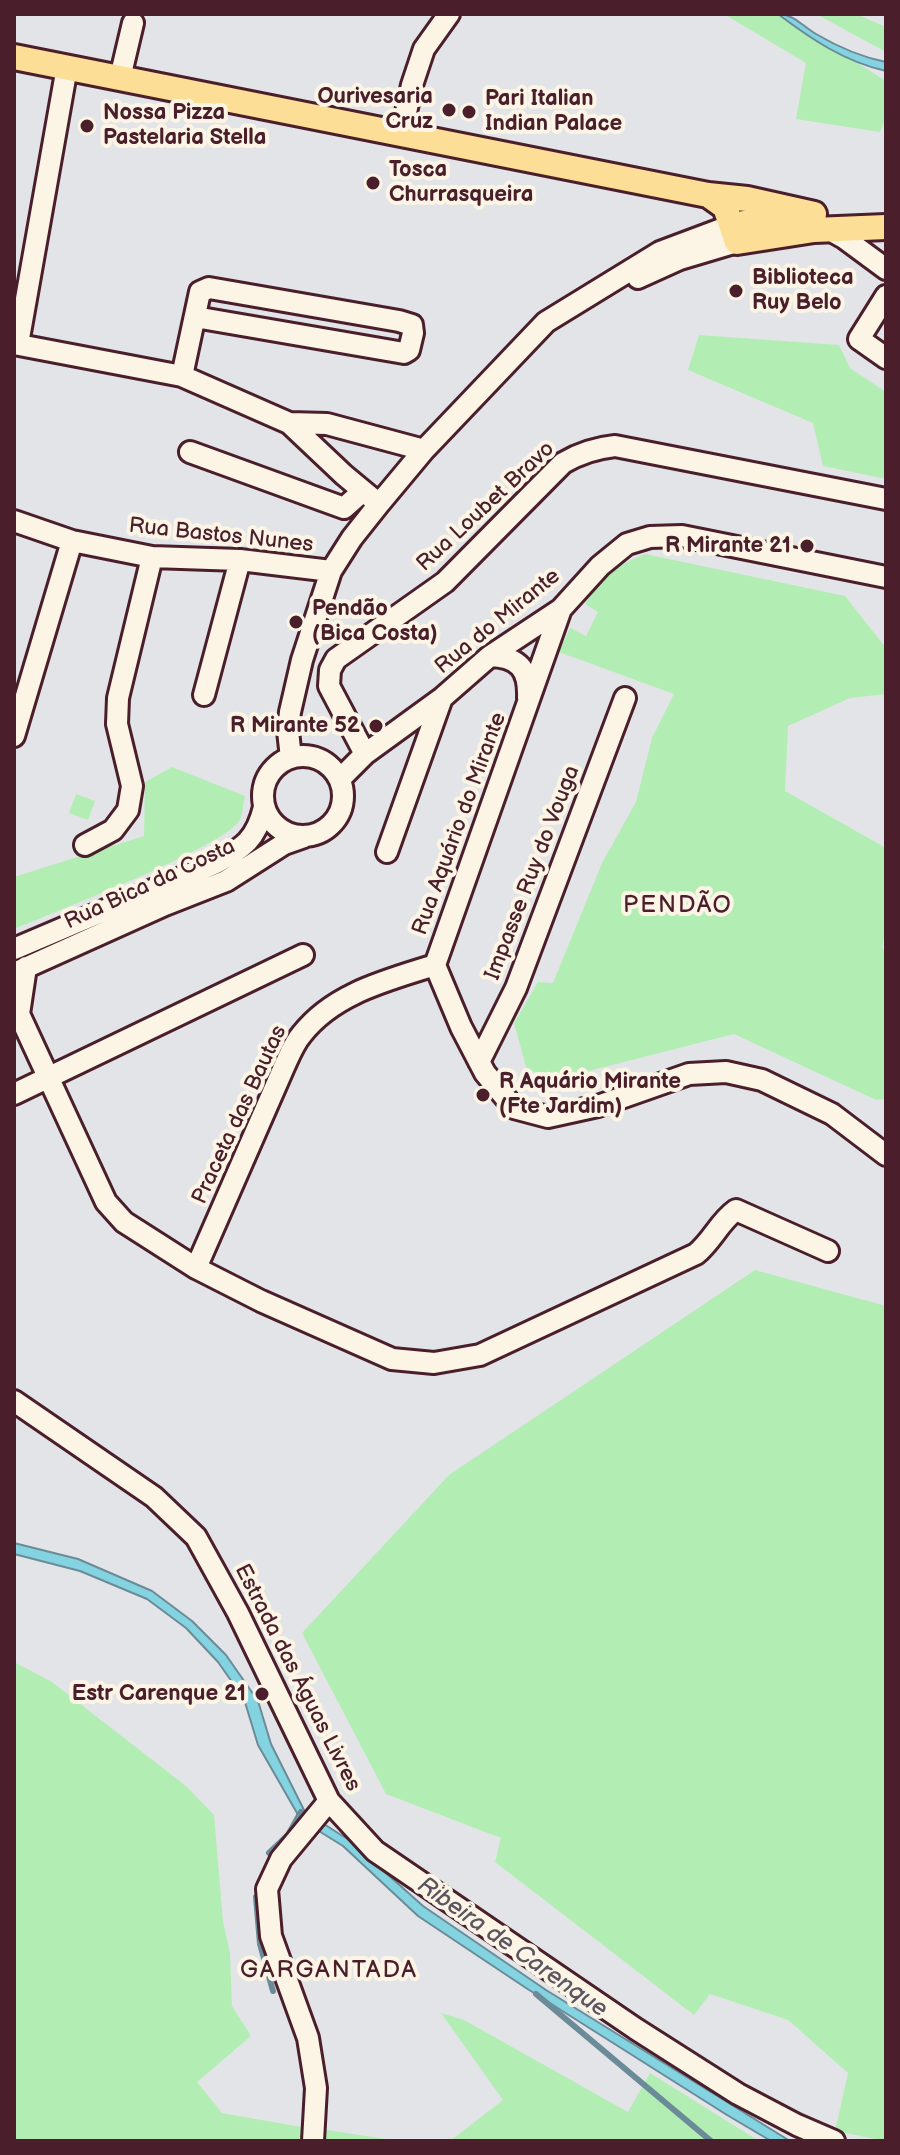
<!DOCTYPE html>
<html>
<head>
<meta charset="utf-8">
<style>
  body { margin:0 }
  #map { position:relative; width:900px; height:2155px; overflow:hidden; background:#e3e4e7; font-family:"Balsamiq Sans",sans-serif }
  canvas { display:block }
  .frame { position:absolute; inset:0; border:16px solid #4a1f2b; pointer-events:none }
</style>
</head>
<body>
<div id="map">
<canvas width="900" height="2155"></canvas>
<div class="frame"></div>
</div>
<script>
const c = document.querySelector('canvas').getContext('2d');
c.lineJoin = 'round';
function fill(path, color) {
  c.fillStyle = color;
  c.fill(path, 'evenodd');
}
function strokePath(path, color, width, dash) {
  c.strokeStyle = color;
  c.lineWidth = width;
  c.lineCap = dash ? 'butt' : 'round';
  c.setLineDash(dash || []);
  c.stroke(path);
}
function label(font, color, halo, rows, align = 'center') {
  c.font = font + ' "Balsamiq Sans",sans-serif';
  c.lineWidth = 8;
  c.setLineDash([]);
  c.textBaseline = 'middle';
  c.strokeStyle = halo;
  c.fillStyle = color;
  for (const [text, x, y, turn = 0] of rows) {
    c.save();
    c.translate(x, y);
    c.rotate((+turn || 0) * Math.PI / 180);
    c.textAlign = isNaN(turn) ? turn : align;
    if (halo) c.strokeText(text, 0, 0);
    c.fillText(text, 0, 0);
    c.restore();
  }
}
fill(new Path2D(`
  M724,14H780L886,81V117L880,132L796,119L806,63Z
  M816,14H856L886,27V52Z
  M699,335L839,345L850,368L886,392V479L823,466L813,423L688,370Z
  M645,554L845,596L886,648V694L850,698L788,726L785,791L886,848V932L882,947L886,953V1099L876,1100L734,1034L561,1078L527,1070L514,1023L538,982L553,983L602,863L636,802L652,738L674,694L559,652L570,628L586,636L598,612L585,604C603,578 616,565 645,554Z
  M172,767L245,796C243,803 243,814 240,820C224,847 52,913 14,929V877L144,836L145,782Z
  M76,794L95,801L88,820L69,813Z
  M755,1270L886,1306V2141L835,2131L848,2073L788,2020L710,1994L694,2015L495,1862L501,1838L386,1794L302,1633L449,1475Z
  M14,1662L52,1682L186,1786L214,1815L223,1922L230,1953L232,2006L251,2036L197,2082L222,2113L307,2128V2141H14Z
  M441,2013L464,2020L628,2112L650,2073L759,2141H450L503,2100Z
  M321,2129L398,2141H323Z`), '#b2eeb4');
const water = new Path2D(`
  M778,14C794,14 802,26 816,34C838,47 861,57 886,62V71C845,62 811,39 778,14Z
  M14,1543L78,1559L152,1591L192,1621L226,1655L258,1701L271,1744L305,1812L349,1840L423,1906L546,1990L790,2141H771L727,2115L526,1988L418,1916L343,1846L301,1820L258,1745L244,1699L218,1662L186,1628L147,1599L80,1571L14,1554Z`);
fill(water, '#83d3e0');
strokePath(water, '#6c8b98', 2);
strokePath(new Path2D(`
  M269,1853L288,1835L301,1812
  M256,1897L260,1944L273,1991
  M536,1994L711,2141`), '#6c8b98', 6);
const minor = new Path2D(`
  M120,78L133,23
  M401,135L412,85L424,49L449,14
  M828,229L844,238L886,269
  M638,278L680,259L737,242
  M886,296L859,339L886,358
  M14,344L182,376L289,423L344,475L379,504
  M18,344L67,67
  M182,376L200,292L209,288L399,321L412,325L413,333L409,350L404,353L195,317
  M289,423L327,424L424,450
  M190,452L344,508L363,491
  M14,521L72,541L152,557L240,560L331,571
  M561,609L435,965L461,1027L485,1073L514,1108L548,1117L598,1106L689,1074L726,1072L762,1080L832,1114L886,1155
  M490,656C519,657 529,669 528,698
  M204,695L240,560
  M14,736L72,541
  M365,754L329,686L330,670L336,659L445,582L563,463C580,453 595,448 615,446L886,499
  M263 796a40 40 0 1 1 80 0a40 40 0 1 1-80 0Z
  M291,758L288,731L290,712L302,660L331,571L352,538L379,504L424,450L546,322L660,252L732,225
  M340,779L365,754L442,698L490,656L561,609L600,566L627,544L650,537L682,536L886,577
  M85,845L113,830L128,810L132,786L117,724L118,698L152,557
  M387,852L442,698
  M14,949L216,863C244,847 256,840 264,807
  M14,973L165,905L226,881L284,844L304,837
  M14,1010L19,1014L106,1202L124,1222L196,1268L261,1301L392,1359L434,1363L480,1355L696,1254C713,1240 719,1222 736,1210L828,1251
  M19,1014L26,967
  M479,1062L516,988L625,698
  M14,1094L303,955
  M196,1268L284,1067C289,1056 294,1043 302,1034C334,993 388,980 435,965
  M14,1401L154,1497L196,1537L238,1613L329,1801L375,1851L636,2029L738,2094L797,2125L834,2141
  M313,2141L316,2088L308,2038L271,1936L267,1889L281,1859L329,1801`);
const major = new Path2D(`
  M14,57L708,195L747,199L814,214
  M708,195L725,207L737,242L814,230L886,227
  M732,225L792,215`);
strokePath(minor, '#4a1f2b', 26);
strokePath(major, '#4a1f2b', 30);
strokePath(minor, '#fcf5e5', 20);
strokePath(major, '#fdde96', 24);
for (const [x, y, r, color] of [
  [449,110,8,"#4a1f2b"],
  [469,112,8,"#4a1f2b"],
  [87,126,8,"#4a1f2b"],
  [373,183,8,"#4a1f2b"],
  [736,291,8,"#4a1f2b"],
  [807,546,8,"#4a1f2b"],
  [296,622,8,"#4a1f2b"],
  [376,726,8,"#4a1f2b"],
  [483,1095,8,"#4a1f2b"],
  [262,1694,8,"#4a1f2b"]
]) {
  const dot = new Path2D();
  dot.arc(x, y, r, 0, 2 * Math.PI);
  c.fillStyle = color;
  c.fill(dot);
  strokePath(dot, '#fcf5e5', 3);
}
label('bold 22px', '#4a1f2b', '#fcf5e5', [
  ["Ourivesaria",433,97,"right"],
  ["Cruz",433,122,"right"],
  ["Pari Italian",485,99],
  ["Indian Palace",485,124],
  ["Nossa Pizza",103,113],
  ["Pastelaria Stella",103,138],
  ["Tosca",389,170],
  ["Churrasqueira",389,195],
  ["Biblioteca",752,278],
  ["Ruy Belo",752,303],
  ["R Mirante 21",791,546,"right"],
  ["Pendão",312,609],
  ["(Bica Costa)",312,634],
  ["R Mirante 52",360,726,"right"],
  ["R Aquário Mirante",499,1082],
  ["(Fte Jardim)",499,1107],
  ["Estr Carenque 21",246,1694,"right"]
], 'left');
label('22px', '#4a1f2b', '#fcf5e5', [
  ["Rua Loubet Bravo",486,507,-43],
  ["Rua Bastos Nunes",221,536,6],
  ["Rua do Mirante",498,622,-39],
  ["Rua Aquário do Mirante",460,824,-70],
  ["Impasse Ruy do Vouga",533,873,-69],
  ["Rua Bica da Costa",150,885,-25],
  ["Praceta das Bautas",240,1115,-65],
  ["Estrada das Águas Livres",297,1678,63]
]);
c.letterSpacing = '2px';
label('24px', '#4a1f2b', '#fcf5e5', [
  ["PENDÃO",678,906],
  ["GARGANTADA",329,1971]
]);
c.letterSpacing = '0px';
label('italic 24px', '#5b5561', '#fcf5e5', [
  ["Ribeira de Carenque",512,1948,35]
]);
</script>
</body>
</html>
